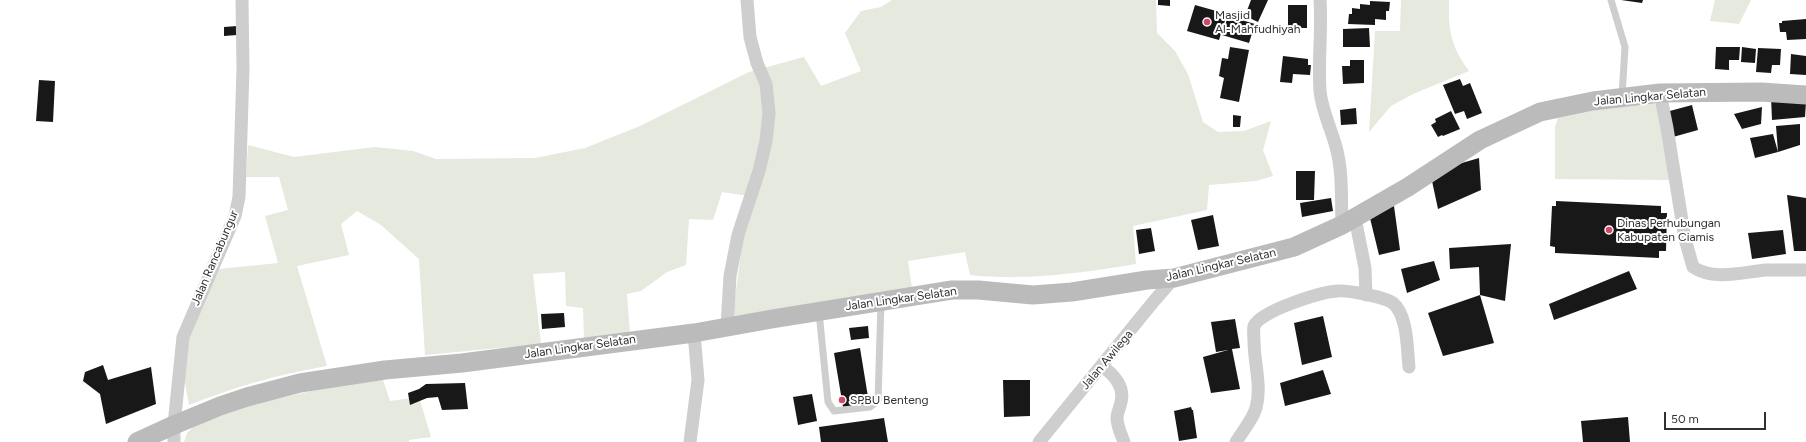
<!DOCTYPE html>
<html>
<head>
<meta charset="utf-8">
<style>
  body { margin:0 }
  #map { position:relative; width:1806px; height:442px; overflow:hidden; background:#fff; font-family:Figtree,sans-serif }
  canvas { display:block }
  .scale { position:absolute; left:1664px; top:412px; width:102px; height:18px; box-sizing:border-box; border:2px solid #313131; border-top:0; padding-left:5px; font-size:12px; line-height:14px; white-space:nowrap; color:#313131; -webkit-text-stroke:3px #fff; paint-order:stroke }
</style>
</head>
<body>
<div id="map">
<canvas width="1806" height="442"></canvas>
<div class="scale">50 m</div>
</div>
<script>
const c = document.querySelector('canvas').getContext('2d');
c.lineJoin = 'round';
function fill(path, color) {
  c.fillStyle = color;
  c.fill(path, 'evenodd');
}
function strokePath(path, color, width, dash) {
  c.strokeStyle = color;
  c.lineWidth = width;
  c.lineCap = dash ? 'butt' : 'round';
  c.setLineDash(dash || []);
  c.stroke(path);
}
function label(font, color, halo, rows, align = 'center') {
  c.font = font + ' Figtree,sans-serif';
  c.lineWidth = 4;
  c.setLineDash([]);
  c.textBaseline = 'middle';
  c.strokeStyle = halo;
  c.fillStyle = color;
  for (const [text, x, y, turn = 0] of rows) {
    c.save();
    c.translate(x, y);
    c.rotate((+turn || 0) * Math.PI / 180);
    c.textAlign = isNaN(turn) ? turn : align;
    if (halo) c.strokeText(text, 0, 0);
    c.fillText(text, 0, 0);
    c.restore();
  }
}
fill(new Path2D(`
  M892,0H1156L1157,33L1175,51L1188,74L1203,122L1218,132L1244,131L1271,121L1263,150L1273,176L1256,181L1209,185L1207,210L1133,226L1136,264C1081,273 1026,281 970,275L965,252L908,261L912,288L732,319L744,232L755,197L722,192L713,220L689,219L686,265L667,272L641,291L627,294L630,334L584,338L583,308L566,306L565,272L533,274L541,344L425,355L419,259L381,225L357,211L341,224L349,255L297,266L327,366C280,374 234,387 189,405L184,378L188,334L219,269L278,263L265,216L288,210L279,177H246L248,145L294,157L375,147L413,151L436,159L535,158L585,148L640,126L749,72L804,57L821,86L861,71L845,33L861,11L881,7Z
  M1401,0H1449C1448,30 1451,47 1469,71L1413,94L1391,106L1369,132L1375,31H1400Z
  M1715,0H1751L1739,24L1710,21Z
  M1655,98V104L1658,106L1671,180L1555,179V127L1558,118Z
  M383,380L390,401L419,397L431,437L409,440V442H184L187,433L195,425L251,405L337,385Z`), '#e5e9de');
fill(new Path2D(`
  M1158,0H1170V6L1158,5Z
  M1251,0H1268L1258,22L1245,16Z
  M1621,0H1643L1642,3Z
  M1370,1L1390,2L1389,11H1386V20L1375,19V25L1348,24L1349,14H1352V8L1360,9V4L1370,5Z
  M1195,5L1227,14L1219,40L1187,31Z
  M1288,5H1307V28H1288Z
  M1228,16L1255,24L1249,43L1222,35Z
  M1806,19V39L1787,40L1786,32H1780L1779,23H1782V21Z
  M237,26V35L224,36V27Z
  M1369,28L1370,47H1343V29Z
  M1230,47L1249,50L1239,102L1220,98L1224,78L1219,76L1222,58L1228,59Z
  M1716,47H1740L1739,60H1729V70L1715,69Z
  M1742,47L1756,49L1755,63L1741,62Z
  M1758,48L1781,49L1780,65H1772L1771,73L1756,72Z
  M1791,54L1806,56V75L1790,74Z
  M1283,56L1308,59V65H1311L1310,75L1293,74L1292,83L1280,82Z
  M1350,60H1364V83L1343,84L1342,66H1350Z
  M1460,79L1463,86L1470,83L1482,113L1467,119L1464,111L1455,114L1443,85Z
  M39,80L55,81L53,122L36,121Z
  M1771,97L1806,102L1805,117L1772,120Z
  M1692,105L1698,130L1673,137L1666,112Z
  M1762,107L1761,124L1742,129L1734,114Z
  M1356,108L1357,124L1341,125L1340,110Z
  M1451,111L1460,129L1443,136L1442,135L1438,137L1431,125L1436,122L1435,119Z
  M1233,115L1241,116L1240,127H1233Z
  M1800,124V145L1778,152L1755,158L1750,138L1773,134L1778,152L1776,126Z
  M1479,158L1481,190L1438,209L1432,181L1455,165Z
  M1296,171H1315L1314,200H1296Z
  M1787,195L1806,198V251H1794Z
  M1331,198L1333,211L1302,217L1300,203Z
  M1556,201L1661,206V213H1667L1666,251H1659V258L1555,253V247L1550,246L1552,206H1556Z
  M1394,206L1400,250L1379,255L1369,214Z
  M1213,215L1219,246L1198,250L1191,220Z
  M1151,228L1155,251L1139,254L1136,230Z
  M1783,230L1786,254L1752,259L1748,233Z
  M1511,244L1505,301L1480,295L1479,267L1450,269L1449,248Z
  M1434,261L1440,280L1407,293L1401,269Z
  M1629,271L1637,289L1554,320L1549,304Z
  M1480,295L1494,343L1443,356L1428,313Z
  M564,313L565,327L542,329L541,314Z
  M1323,316L1332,357L1302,365L1294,323Z
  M1235,319L1240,348L1232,349L1240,389L1211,393L1203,357L1228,350L1216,352L1211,322Z
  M868,326L869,338L851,340L849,328Z
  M860,348L869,403L843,407L834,353Z
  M103,365L108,380L151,367L156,404L106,424L100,394L83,381L85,372Z
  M1323,370L1331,394L1285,406L1280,383Z
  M1003,380H1030V416L1004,417Z
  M465,383L468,409L442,410L438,397L427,398L410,405L408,393L419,389L426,384Z
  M812,394L817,421L798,425L793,397Z
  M1191,407L1192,410H1193L1197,438L1179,441L1174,411Z
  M1628,417L1630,442H1583L1581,421Z
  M884,418L888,442H821L819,427Z`), '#181818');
strokePath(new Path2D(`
  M1611,0L1625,47L1622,96
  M819,312L828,402L834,411L870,407L878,401L881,302`), '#cecece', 7);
strokePath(new Path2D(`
  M1320,0C1322,30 1318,62 1320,91C1322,111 1331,128 1336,147C1343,172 1341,200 1342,225
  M1660,93L1667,128L1685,239L1693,267C1713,281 1744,272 1766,270C1779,270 1793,270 1806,270
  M1355,218L1365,268L1366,295
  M727,327L730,276L738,235L759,171L766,141L769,113L766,84L757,63L750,37L747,0
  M1102,366C1113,374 1125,386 1121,402C1120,408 1117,412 1117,418C1117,426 1121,434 1124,442
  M174,442V425L183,337L235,216L239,197L243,69L242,0
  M690,442L698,380L694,333
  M1039,442L1154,301L1174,278
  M1236,442C1242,432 1253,419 1256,408C1262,386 1254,363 1254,341C1254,337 1253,330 1254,326C1260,311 1321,292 1337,291C1348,290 1385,297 1393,303C1408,316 1407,349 1409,367`), '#cecece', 13);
strokePath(new Path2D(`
  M137,442L174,425L220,406L247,397L300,383L385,370L462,363L694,333L772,319L952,290H978L1033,295L1072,292L1147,280L1174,278L1294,247L1342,225L1408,187L1480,140L1540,112L1593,101L1660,93L1761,92L1806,95`), '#bbb', 19);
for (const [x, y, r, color] of [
  [1207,22,4,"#d24966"],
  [1609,230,4,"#d24966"],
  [842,400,4,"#d24966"]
]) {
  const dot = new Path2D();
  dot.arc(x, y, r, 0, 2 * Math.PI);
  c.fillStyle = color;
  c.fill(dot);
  strokePath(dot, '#fff', 1.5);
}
label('12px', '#313131', '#fff', [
  ["Masjid",1215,15],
  ["Al-Mahfudhiyah",1215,29],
  ["Dinas Perhubungan",1617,223],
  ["Kabupaten Ciamis",1617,237],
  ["SPBU Benteng",850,400]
], 'left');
label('12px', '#313131', '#fff', [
  ["Jalan Lingkar Selatan",1650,97,-5],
  ["Jalan Rancabungur",215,258,-67],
  ["Jalan Lingkar Selatan",1221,265,-13],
  ["Jalan Lingkar Selatan",901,299,-8],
  ["Jalan Lingkar Selatan",580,347,-8],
  ["Jalan Awilega",1107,360,-50]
]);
</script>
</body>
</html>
